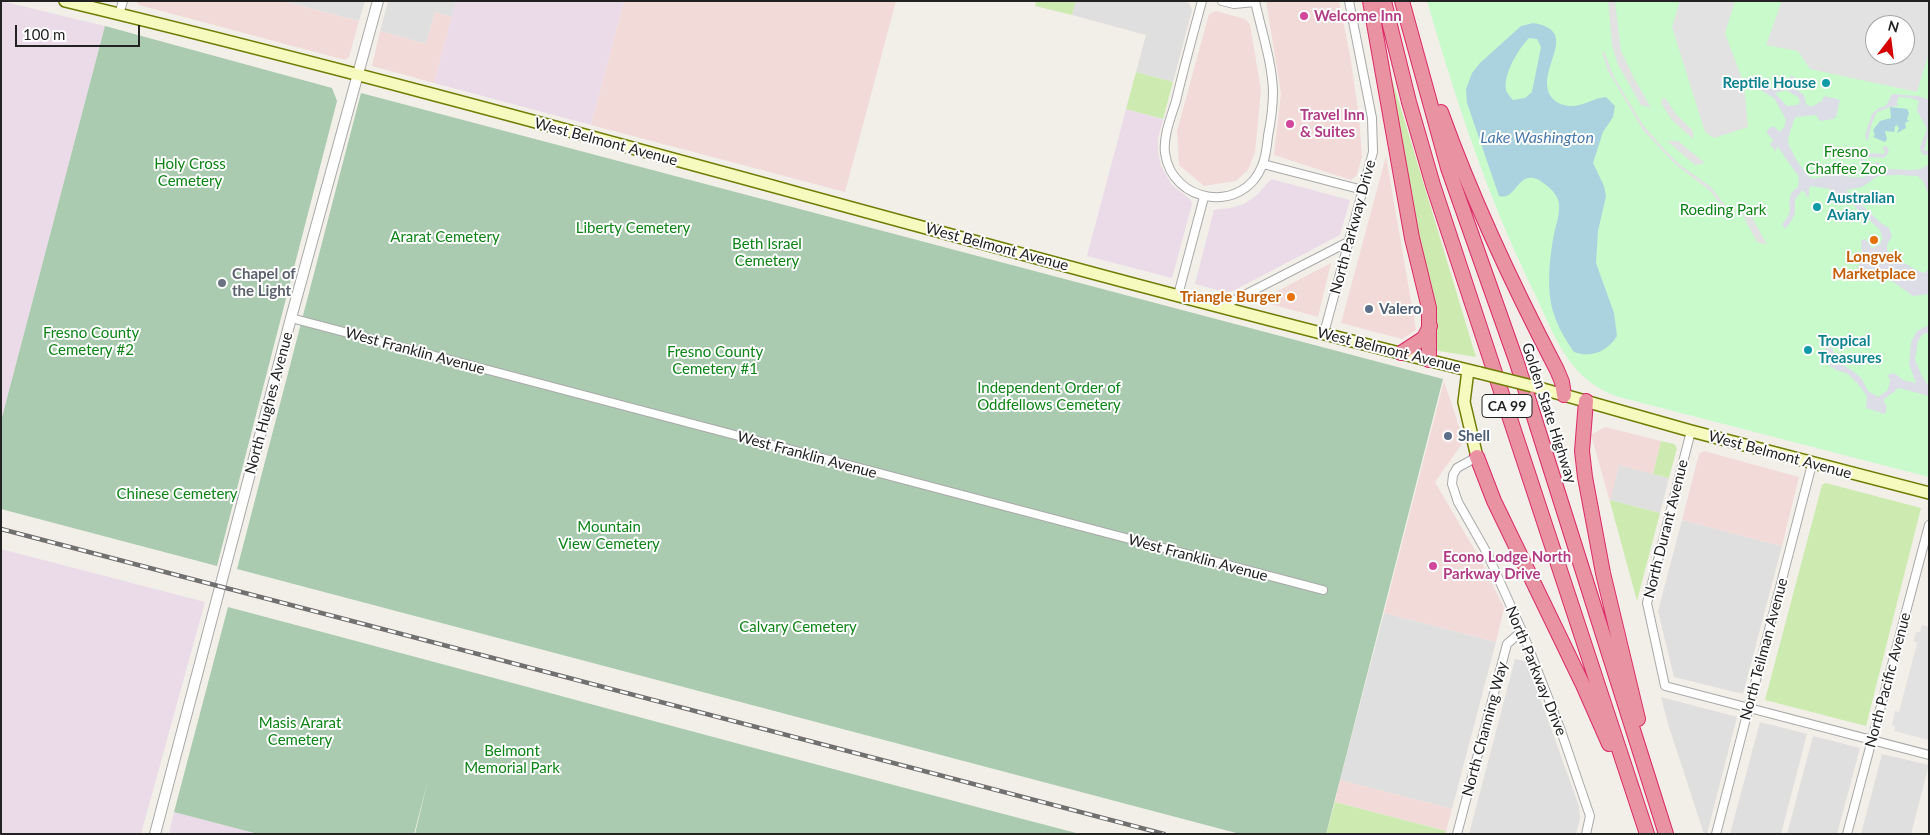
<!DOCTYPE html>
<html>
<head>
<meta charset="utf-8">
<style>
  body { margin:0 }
  #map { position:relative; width:1930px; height:835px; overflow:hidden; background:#f2efe9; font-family:Lato,sans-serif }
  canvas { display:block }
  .frame { position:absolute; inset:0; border:2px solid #222; pointer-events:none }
  .north { position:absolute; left:1865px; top:15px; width:50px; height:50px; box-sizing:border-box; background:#fff; border:1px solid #a7a7a7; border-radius:50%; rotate:15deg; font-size:14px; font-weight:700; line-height:20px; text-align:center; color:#222 }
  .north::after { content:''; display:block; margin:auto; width:18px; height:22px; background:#d40000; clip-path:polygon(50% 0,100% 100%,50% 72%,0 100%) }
  .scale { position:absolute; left:15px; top:25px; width:125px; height:22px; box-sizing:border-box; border:2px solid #222; border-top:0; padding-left:6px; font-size:15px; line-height:18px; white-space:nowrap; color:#222; -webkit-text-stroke:4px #fff; paint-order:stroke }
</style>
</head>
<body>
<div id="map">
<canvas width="1930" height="835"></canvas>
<div class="frame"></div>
<div class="north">N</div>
<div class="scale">100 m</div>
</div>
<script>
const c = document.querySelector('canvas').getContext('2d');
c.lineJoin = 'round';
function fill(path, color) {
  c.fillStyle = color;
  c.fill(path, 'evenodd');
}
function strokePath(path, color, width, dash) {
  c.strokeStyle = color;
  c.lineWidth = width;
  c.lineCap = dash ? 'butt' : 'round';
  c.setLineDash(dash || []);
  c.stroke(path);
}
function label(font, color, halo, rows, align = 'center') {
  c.font = font + ' Lato,sans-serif';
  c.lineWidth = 4;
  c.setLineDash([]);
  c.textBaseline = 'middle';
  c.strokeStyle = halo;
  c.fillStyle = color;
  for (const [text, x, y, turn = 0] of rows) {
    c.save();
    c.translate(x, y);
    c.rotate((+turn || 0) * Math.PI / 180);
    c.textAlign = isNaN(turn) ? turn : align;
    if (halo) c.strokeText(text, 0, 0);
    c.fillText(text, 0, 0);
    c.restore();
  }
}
fill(new Path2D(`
  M283,1H365L359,21Z
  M388,1H456L452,17L435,12L426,44L380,31Z
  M1076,1H1182L1189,3L1192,10L1173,82L1136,72L1146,35L1072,15Z
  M1619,465L1669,478L1660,513L1610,500Z
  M1682,520L1782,546L1743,694L1674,677L1658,611Z
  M1384,613L1496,642L1452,809L1340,780Z
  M1515,659L1527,662L1579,806L1580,819L1576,834H1469Z
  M1661,697L1737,717L1707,834H1704L1668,724Z
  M1760,722L1807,734L1781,834H1730Z
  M1813,736L1860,748L1837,834H1787Z
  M1882,754L1929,765L1911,834H1861Z`), '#e0dfdf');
fill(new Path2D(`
  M136,1H282L359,21L349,57L345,60L139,5Z
  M624,1H896L845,192L591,125Z
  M1266,1H1339L1350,55L1359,116L1362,156L1357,175L1351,180L1274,155L1281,93Z
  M1216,11L1245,19L1250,24L1261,90L1255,152L1248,170L1236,181L1204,186L1179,165L1177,131L1209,14Z
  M435,12L452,17L434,83L372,66L380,31L426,44Z
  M1386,156L1416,330L1402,339L1341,323Z
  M1331,263L1318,317L1259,301L1306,276Z
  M1444,381L1464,441L1435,482L1480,559L1504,608L1496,642L1384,613Z
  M1605,427L1661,441L1653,474L1619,465L1610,502L1591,435Z
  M1704,451L1799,477L1782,546L1682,520L1699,454Z
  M1340,780L1452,809L1446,831L1335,802Z`), '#f2dad9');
fill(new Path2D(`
  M1,1L105,26L1,421Z
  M456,1H624L591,125L434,83Z
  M1126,109L1163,119L1158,139V151L1161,166L1172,185L1190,199L1192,204L1172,278L1087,256Z
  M1271,179L1350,200L1340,235L1229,293L1195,284L1214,210L1230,208L1244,204L1257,195Z
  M1,549L205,602L141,834H1Z
  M174,812L258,834H169Z`), '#ebdbe8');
fill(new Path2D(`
  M1036,1H1076L1072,15L1035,6Z
  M1136,72L1173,82L1163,119L1126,109Z
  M1383,79H1392L1476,357L1433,350Z
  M1661,441L1674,444L1677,448L1669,478L1653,474Z
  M1826,483L1921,508L1866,726L1765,700L1822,485Z
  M1610,500L1660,513L1637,601L1610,502Z
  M1335,802L1446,831L1445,834H1326Z`), '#cdebb0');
fill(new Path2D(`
  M105,26L332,88L337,101L217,566L1,509V421Z
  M361,93L1443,379L1326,834H1240L237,569Z
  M228,607C512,682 795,760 1080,834H415L428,780L414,834H258L174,812Z`), '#aacbaf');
fill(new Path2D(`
  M1427,1H1929V477L1619,397C1600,391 1583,379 1571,363C1555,342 1545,315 1534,292C1488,199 1456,100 1427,1ZM1875,25H1905V55H1875Z`), '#c8facc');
fill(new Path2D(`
  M1608,1H1615L1621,51L1634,78L1651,108L1641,105L1618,65L1612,46Z
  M1680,1H1735L1725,33L1744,84L1748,127L1714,138L1705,132L1672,27Z
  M1782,1H1929V53L1917,92L1810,69L1798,51L1766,45ZM1875,25H1905V55H1875Z
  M1604,51L1614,77L1643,125L1664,149L1680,165L1711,187L1729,210L1727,211L1709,190L1676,165L1643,130L1608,71L1602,52Z
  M1663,98L1666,99L1676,114L1693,131V139L1672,120L1661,103Z
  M1667,141H1678L1705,163L1695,165Z
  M1741,212L1751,215L1767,245L1757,242Z
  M1922,625L1929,627V740L1894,731L1895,726L1892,725L1895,711L1899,712L1917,643L1913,641L1916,632H1920Z`), '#e2e2e2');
fill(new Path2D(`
  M1790,76L1795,77L1793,87L1804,95L1806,104L1811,107L1822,101L1824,96L1840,100L1836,117L1833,119L1820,121L1816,115L1796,117L1794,120L1788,138L1789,146L1797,161L1808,176L1814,179L1829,175L1830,171L1833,169L1834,165L1840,167L1841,175L1850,177H1864L1870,173L1881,170L1880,168L1877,165L1868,169L1862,167L1860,161L1863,155L1867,153L1884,154L1885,151L1883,150L1885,145L1889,150L1887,155L1883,158L1866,157L1863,159L1864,165L1870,166L1877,162L1885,169L1911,170L1921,169L1929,164V195L1923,181L1918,176L1898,175L1878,176L1862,187L1846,190L1882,224L1889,228L1892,236L1887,245V249L1890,255L1920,272L1925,273L1929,268L1928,294L1913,296L1885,276L1878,273L1872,276L1856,272L1862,259L1861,240L1865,239L1872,248L1881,244L1880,241L1883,240L1880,230L1840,193L1836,194L1832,201H1828L1830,189L1811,186L1809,189V197L1806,196L1805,192L1802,190L1795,200V213L1792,220L1785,229L1782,224L1788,217L1790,210L1789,200L1792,192L1798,187L1799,177L1777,146L1776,152L1770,144L1773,141L1766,131L1773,126L1780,132L1784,127L1786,120L1774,98L1757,88L1755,82L1756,80L1765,88L1778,89L1788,85ZM1786,90L1798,97L1800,102L1797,105L1787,106L1775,93Z
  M1892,94L1918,96L1929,100V133L1924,150L1929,151V155H1924L1921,152L1920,147L1927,129L1917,110L1919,101L1911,98L1899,97L1897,101L1898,106L1890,107L1877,112L1872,123L1867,142L1865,135L1872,114L1879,108L1886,106Z
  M1929,325V332L1922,335L1918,341L1915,360L1922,376L1929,387V396L1899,388L1884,399V402L1887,407L1885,414L1866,408L1867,396L1858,384L1848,374L1836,370L1830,366L1825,349L1832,348L1838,363L1852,370L1862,379L1868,391L1878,397L1887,391L1889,386L1890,380L1887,375L1894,373L1903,380L1916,383L1909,364L1911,342L1917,331Z`), '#dddde8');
fill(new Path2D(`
  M1533,23C1582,31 1536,68 1550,95C1554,102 1561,105 1569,106C1583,107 1593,98 1606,97L1615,106L1613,117L1603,132L1593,163L1604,186L1606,196L1598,231L1596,263L1614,313L1617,336C1607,352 1591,358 1574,352C1564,338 1554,320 1551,303C1547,282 1550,255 1554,234C1556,225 1560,214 1559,204C1558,193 1546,184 1537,179C1517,171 1516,201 1499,196L1467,103L1466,89L1472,73L1480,63L1521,26ZM1529,38L1537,39L1541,47L1532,92L1525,98L1513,100C1511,98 1507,93 1506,90C1503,74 1519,48 1529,38Z
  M1890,107L1907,109L1909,113L1907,119L1909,121L1905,123L1906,128L1897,133L1899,128L1897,125L1895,126L1894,132L1885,131L1887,139L1885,142L1873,137L1875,135L1873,130L1880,121L1891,118Z`), '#aad3df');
const minor = new Path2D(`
  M1202,1C1193,34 1184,67 1176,101C1171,117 1163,136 1165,153C1172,204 1243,214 1262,166C1266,157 1267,146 1268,136C1271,121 1273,106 1273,91C1272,61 1261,30 1255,1
  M1222,1L1234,4L1255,2
  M119,14L123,1
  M1263,164L1363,190
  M1178,295L1204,197
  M1221,307L1348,242
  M291,318L1323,590
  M1324,333L1373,152L1372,118L1349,1
  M1691,431L1647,603L1665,686L1929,755
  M1477,457L1457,468L1453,475L1452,484L1458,502L1487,553L1522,631L1560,728L1590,816L1586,834
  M1457,834L1507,644L1522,631
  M1716,834L1812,464
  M1847,834L1929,525`);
const tertiary = new Path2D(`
  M155,834L291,318L378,1`);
const secondary = new Path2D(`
  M65,1C539,115 1007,257 1480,373
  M1468,370L1464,402L1477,457
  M1532,386L1691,431L1929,493`);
const motorway = new Path2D(`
  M1370,1L1412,238L1429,308V360
  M1384,1L1409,102L1433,185L1647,834
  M1402,1L1448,168L1517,363L1666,834
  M1441,112C1473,201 1513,286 1557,370L1562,382L1564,395
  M1401,353L1424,338L1430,326
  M1586,401L1582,451L1585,477L1603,573L1638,719
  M1477,457L1494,501L1583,685L1609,744`);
strokePath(minor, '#a9a9a9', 10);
strokePath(tertiary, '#a9a9a9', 12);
strokePath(secondary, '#707d05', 14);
strokePath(motorway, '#dc2a67', 16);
strokePath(minor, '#fff', 8);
strokePath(tertiary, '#fff', 10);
strokePath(secondary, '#f7fabf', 11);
strokePath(motorway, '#e892a2', 14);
const rail = new Path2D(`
  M1,529L1164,834`);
strokePath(rail, '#707070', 4.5);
strokePath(rail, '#fff', 2.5, [8]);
const secondaryBridge = new Path2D(`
  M1480,373L1532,386`);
strokePath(secondaryBridge, '#707d05', 14, []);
strokePath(secondaryBridge, '#f7fabf', 11);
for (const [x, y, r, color] of [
  [1304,16,5,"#d1479c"],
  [1826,83,5,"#0f9aa8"],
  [1290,124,5,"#d1479c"],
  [1817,207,5,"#0f9aa8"],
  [1874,240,5,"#e8710a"],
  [222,283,5,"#6b7280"],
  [1291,297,5,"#e8710a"],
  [1369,309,5,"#5c6f8a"],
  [1808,350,5,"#0f9aa8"],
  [1448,436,5,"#5c6f8a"],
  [1433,566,5,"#d1479c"]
]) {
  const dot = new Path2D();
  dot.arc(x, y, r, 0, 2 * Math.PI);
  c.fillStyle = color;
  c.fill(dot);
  strokePath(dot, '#fff', 2);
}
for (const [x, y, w] of [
  [1507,406,50]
]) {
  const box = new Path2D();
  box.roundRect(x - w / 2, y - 11.5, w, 23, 4);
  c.fillStyle = '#fff';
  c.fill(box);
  strokePath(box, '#222', 1);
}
label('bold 14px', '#222', null, [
  ["CA 99",1507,406]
]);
label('bold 15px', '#b23c85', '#fff', [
  ["Welcome Inn",1314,16],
  ["Travel Inn",1300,115],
  ["& Suites",1300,132],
  ["Econo Lodge North",1443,557],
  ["Parkway Drive",1443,574]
], 'left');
label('bold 15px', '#0d838f', '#fff', [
  ["Reptile House",1816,83,"right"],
  ["Australian",1827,198],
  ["Aviary",1827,215],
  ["Tropical",1818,341],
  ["Treasures",1818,358]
], 'left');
label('15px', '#222', '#fff', [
  ["West Belmont Avenue",606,142,15],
  ["North Parkway Drive",1353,227,-75],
  ["West Belmont Avenue",997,247,15],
  ["West Belmont Avenue",1389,350,14],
  ["West Franklin Avenue",415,351,15],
  ["North Hughes Avenue",269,403,-75],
  ["Golden State Highway",1549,413,72],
  ["West Franklin Avenue",807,455,15],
  ["West Belmont Avenue",1780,455,15],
  ["North Durant Avenue",1666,529,-76],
  ["West Franklin Avenue",1198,558,15],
  ["North Teilman Avenue",1764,649,-75],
  ["North Parkway Drive",1536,671,68],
  ["North Pacific Avenue",1888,680,-75],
  ["North Channing Way",1485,729,-75]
]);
label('15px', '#0c8416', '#fff', [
  ["Fresno",1846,152],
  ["Chaffee Zoo",1846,169],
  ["Holy Cross",190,164],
  ["Cemetery",190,181],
  ["Roeding Park",1723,210],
  ["Liberty Cemetery",633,228],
  ["Ararat Cemetery",445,237],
  ["Beth Israel",767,244],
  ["Cemetery",767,261],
  ["Fresno County",91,333],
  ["Cemetery #2",91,350],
  ["Fresno County",715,352],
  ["Cemetery #1",715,369],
  ["Independent Order of",1049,388],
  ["Oddfellows Cemetery",1049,405],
  ["Chinese Cemetery",177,494],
  ["Mountain",609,527],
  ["View Cemetery",609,544],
  ["Calvary Cemetery",798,627],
  ["Masis Ararat",300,723],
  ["Cemetery",300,740],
  ["Belmont",512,751],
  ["Memorial Park",512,768]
]);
label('bold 15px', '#c56008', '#fff', [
  ["Longvek",1874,257],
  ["Marketplace",1874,274],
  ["Triangle Burger",1281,297,"right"]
]);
label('bold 15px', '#5b616d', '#fff', [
  ["Chapel of",232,274],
  ["the Light",232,291]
], 'left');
label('bold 15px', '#4e5e75', '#fff', [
  ["Valero",1379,309],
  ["Shell",1458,436]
], 'left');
label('italic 16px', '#4a7aab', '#fff', [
  ["Lake Washington",1537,138]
]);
</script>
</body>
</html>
